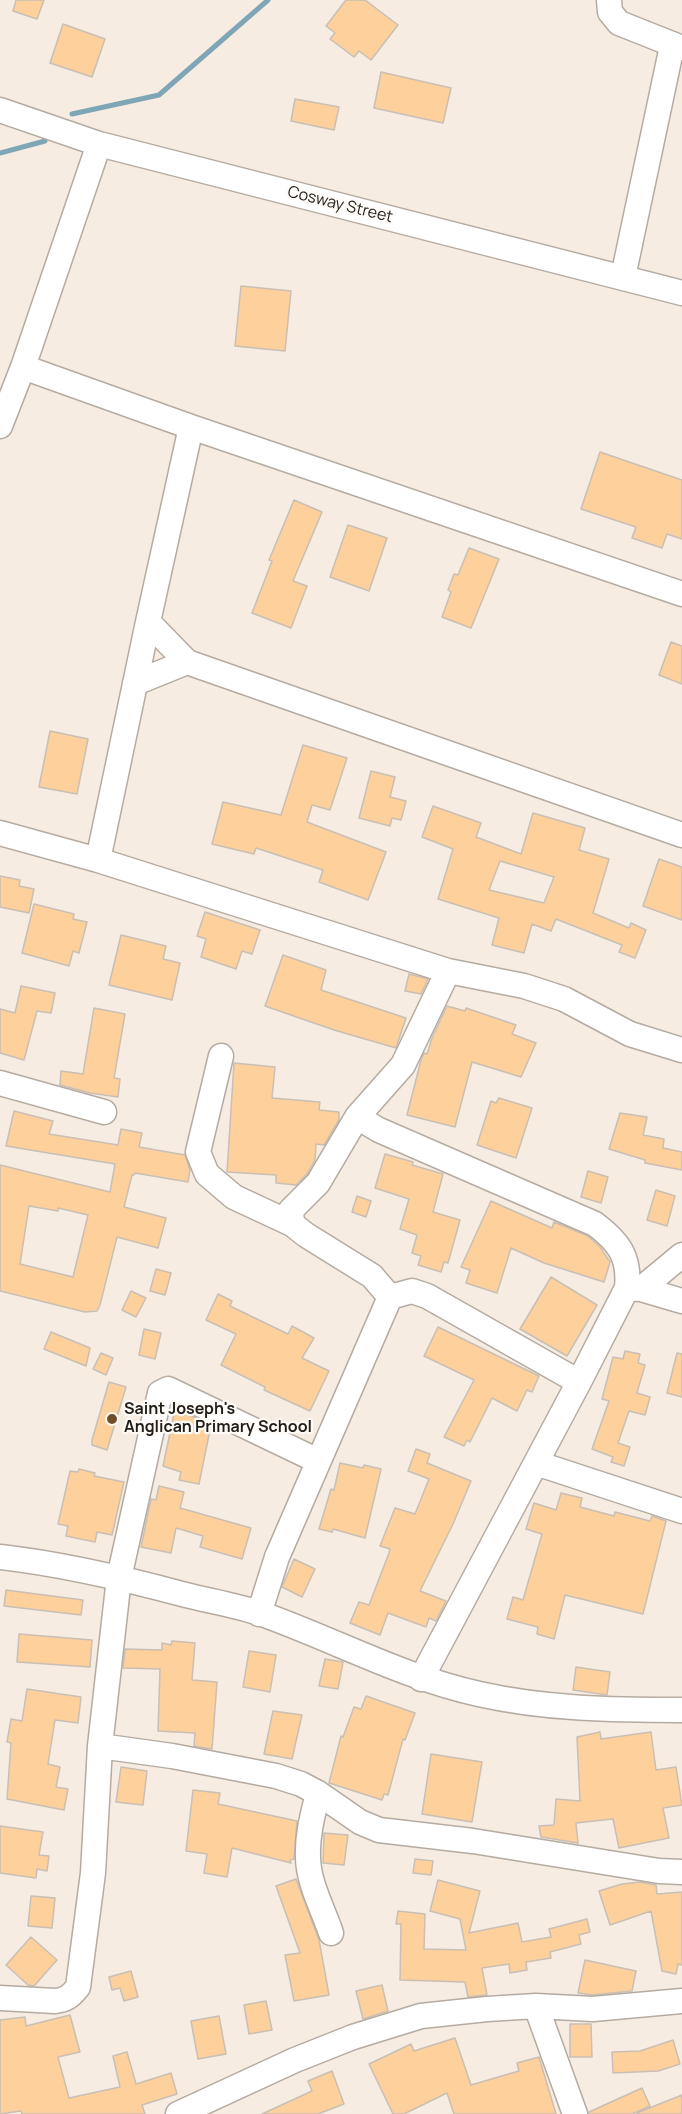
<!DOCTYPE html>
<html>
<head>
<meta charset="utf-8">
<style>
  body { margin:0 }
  canvas { display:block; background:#f6ece1 }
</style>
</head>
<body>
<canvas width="682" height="2114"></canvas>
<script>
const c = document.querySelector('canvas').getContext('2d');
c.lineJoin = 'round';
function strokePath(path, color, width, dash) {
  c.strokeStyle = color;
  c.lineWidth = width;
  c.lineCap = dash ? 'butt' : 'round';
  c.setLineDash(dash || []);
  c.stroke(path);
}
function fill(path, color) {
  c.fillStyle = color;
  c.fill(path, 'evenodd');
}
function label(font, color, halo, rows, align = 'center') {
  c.font = font + ' Manrope,sans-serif';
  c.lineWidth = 4.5;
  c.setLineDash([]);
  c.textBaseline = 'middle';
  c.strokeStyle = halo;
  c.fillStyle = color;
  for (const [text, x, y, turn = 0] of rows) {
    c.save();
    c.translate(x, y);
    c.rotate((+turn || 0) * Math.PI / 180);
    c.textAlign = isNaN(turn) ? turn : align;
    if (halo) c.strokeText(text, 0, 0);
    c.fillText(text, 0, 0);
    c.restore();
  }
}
strokePath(new Path2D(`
  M72,114L159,95L268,0
  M0,153L45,141`), '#7fa6b6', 5);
const building = new Path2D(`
  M16,0H44L37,19L13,11Z
  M346,0H365L398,25L371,60L359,51L354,57L330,39L335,33L326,26Z
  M63,24L105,39L92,77L50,63Z
  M381,72L451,88L443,123L374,108Z
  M295,99L339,107L334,130L291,121Z
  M241,286L291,291L285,351L235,346Z
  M600,452L682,480V539L667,534L662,548L632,538L636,527L581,509Z
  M294,500L322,512L293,581L307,586L291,628L252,613L272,561L269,560Z
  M348,525L387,538L369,591L330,577Z
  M469,548L499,559L471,628L442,617L451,592L448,590L454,574L458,575Z
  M671,642L682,646V684L659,675Z
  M50,731L88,739L77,794L39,787Z
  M303,745L347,758L330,810L312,805L307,822L386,852L368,900L319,882L323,870L256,848L254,854L212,844L223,802L281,815Z
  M371,771L395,777L390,797L406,801L401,820L392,818L390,826L359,818Z
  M433,806L481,823L476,837L521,854L533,813L585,828L579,850L609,859L593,913L629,928L631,923L646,930L635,958L619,952L622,945L556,919L551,931L532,924L524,953L492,945L499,918L438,899L453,849L422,837ZM500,861L554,877L544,903L489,890Z
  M659,859L682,867V920L643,906Z
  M0,876L20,880L19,886L34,889L29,913L0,907Z
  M34,904L74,914L73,919L87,922L79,953L73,951L69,966L22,953Z
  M205,912L260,930L252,954L242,951L236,969L201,957L206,939L197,936Z
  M121,935L166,946L163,959L180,963L172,1000L109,985Z
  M283,955L326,970L321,990L406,1018L396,1048L334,1030L265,1006Z
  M409,974L428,979L421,994L405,991Z
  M21,986L55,993L51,1013L37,1011L24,1060L0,1053V1009L15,1013Z
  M447,1006L465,1011L466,1008L516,1025L512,1034L536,1043L521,1077L472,1062L455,1127L407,1115L421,1060L424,1053L427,1054L432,1038Z
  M94,1008L125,1014L114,1078L120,1079L118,1097L90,1093L60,1085L61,1071L83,1074Z
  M234,1063L275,1067L272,1098L320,1102L319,1110L339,1112V1120L324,1145L316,1144L315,1160L307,1174L296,1185L276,1183V1175L227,1172Z
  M499,1098L532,1108L516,1158L477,1145L491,1101L496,1103Z
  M14,1111L53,1121L49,1134L118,1145L121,1129L142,1133L139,1147L185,1155L190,1170L188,1182L135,1173L134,1175H132L124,1207L166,1218L158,1248L117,1237L100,1305L97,1311L85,1312L0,1291V1165L110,1192L115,1164L6,1146ZM29,1206L58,1211V1208L88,1215L73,1277L20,1264Z
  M620,1113L647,1117L643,1135L664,1139L663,1148L682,1152V1170L645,1163V1160L609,1149Z
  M385,1154L413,1162L412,1165L443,1174L433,1212L460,1220L448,1263L444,1262L441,1272L418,1265L421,1256L412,1253L417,1235L400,1229L409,1199L375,1188Z
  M588,1171L608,1177L601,1203L581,1197Z
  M656,1190L675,1196L667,1226L647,1220Z
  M357,1196L371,1201L366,1217L352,1212Z
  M491,1201L552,1228L554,1222L588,1236L600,1247L610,1262L604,1282L544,1263L511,1248L497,1293L466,1283L470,1270L461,1267Z
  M156,1269L171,1273L165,1295L150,1291Z
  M551,1277L597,1305L567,1356L520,1329Z
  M131,1291L146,1298L136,1317L122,1310Z
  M218,1294L232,1301L230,1306L288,1334L292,1326L314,1338L302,1358L329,1371L310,1411L264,1390L265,1387L221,1365L236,1334L206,1320Z
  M438,1327L539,1376L532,1392L527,1390L517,1411L492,1398L470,1442L467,1440L464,1446L444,1437L474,1380L424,1356Z
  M144,1329L161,1333L155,1359L139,1355Z
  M51,1332L90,1348L86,1366L44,1349Z
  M625,1351L640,1354L638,1363L645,1365L637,1393L650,1397L645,1415L629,1411L618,1443L630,1447L624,1466L611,1462L613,1457L592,1449L609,1401L602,1399L613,1357L623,1359Z
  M101,1353L113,1358L106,1375L93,1369Z
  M677,1353L682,1354V1397L667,1393Z
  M109,1382L126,1387L107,1450L92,1445V1440Z
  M175,1409L211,1425L199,1484L179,1480L181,1472L163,1466Z
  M416,1449L430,1454L427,1463L471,1481L453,1524L420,1591L446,1601L436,1621L429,1618L426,1627L388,1613L380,1635L350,1623L359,1602L369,1605L389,1553L390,1549L380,1546L395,1508L415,1514L429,1479L408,1471Z
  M340,1463L363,1468L364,1465L381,1469L365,1538L333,1529L332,1532L319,1529L331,1489L334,1490Z
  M79,1469L95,1473L94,1476L124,1482L112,1535L97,1532L95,1542L66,1536L68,1526L58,1524L70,1471L78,1472Z
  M159,1486L184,1492L180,1508L251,1528L242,1559L200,1547L203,1536L176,1528L171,1553L141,1547L151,1499L156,1500Z
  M561,1493L582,1498L580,1507L614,1516L615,1512L650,1521L652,1516L666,1521L643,1614L565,1595L554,1639L537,1634L538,1627L507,1619L513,1597L523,1600L542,1534L526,1529L534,1503L556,1510Z
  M294,1559L315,1569L302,1597L282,1587Z
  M6,1590L83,1600L81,1615L4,1606Z
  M19,1634L92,1640L90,1667L17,1662Z
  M172,1641L195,1643L192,1680L217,1682L212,1749L194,1746L195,1733L158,1731L160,1669L123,1668L125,1649L162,1650V1643L171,1645Z
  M249,1651L276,1655L270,1692L243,1687Z
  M325,1659L343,1662L338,1689L319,1686Z
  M576,1667L610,1672L607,1695L573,1690Z
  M27,1689L81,1697L78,1723L55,1720L48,1764L60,1767L56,1787L68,1789L64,1810L7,1799L11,1743L7,1742L11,1719L22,1721Z
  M366,1696L415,1713L405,1740L403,1739L388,1795L384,1794L382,1800L329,1783L341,1736L343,1737L354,1707L361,1709Z
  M273,1711L302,1715L292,1759L264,1754Z
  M600,1732L601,1739L651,1732L656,1770L676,1767L682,1805L663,1808L669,1838L619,1848L613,1819L576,1823L578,1843L541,1837L539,1826L554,1825L556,1799L580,1801L577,1737Z
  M431,1754L482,1762L472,1822L422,1814Z
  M121,1767L147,1771L143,1805L116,1802Z
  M193,1790L220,1793L218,1804L297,1821L294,1859L290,1860L291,1863L232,1848L227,1877L204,1873L207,1854L186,1851Z
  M0,1826L43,1832L39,1855L49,1856L47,1871L37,1869L36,1878L0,1873Z
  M324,1833L348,1835L344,1865L323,1863Z
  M415,1859L433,1861L431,1875L413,1873Z
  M296,1879L319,1940L329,1995L294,2001L285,1955L300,1953L276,1886Z
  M438,1880L480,1891L469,1933L518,1923L522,1942L551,1937L549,1929L587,1919L590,1932L579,1935L581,1944L550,1952L551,1958L526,1962L527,1970L510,1973L509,1964L482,1968L487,1995L468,1997L465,1982L400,1980L401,1924H396L398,1911L425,1914L424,1949L466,1950L460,1919L430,1911Z
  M640,1882L656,1885L657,1894L682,1892V1965L678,1964L676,1974L662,1971L651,1911L610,1925L599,1891L622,1884Z
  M31,1896L55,1898L52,1928L28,1926Z
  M31,1937L57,1960L34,1986L28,1985L6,1965Z
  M585,1960L636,1971L632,1991L593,1995L578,1993Z
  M131,1971L138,1997L124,2001L120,1988L112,1990L109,1977Z
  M382,1985L388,2011L363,2019L356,1991Z
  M266,2001L272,2030L249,2034L244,2005Z
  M70,2015L80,2052L58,2057L69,2098L120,2087L113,2056L127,2052L136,2084L171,2073L177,2094L142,2105L145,2114H22L21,2111L0,2114V2020L25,2017L26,2026Z
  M219,2016L226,2054L198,2059L191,2021Z
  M570,2024H591L592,2057H570Z
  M455,2038L471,2085L519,2071L517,2063L539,2057L556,2114H454L447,2093L404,2114H393L369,2064L411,2044L414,2051Z
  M673,2040L680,2064L658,2071L613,2073L612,2052L640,2051Z
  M332,2071L344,2104L318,2114H262L312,2091L308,2081Z
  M642,2088L650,2106L632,2114H589V2112Z
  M682,2095V2114H637V2113Z`);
fill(building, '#fdd09c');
strokePath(building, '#c9bfb5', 1.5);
const minor = new Path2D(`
  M609,0L610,12L619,23L682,48
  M0,110L99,144L682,293
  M623,277L672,46
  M23,367L191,427L682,594
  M0,426L23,367L99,144
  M148,622L187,662
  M135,683L187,662L682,835
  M0,833L98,860L448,971L524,986L564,999L630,1034L682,1050
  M98,860L148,622L191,427
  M221,1056L198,1152L207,1174L234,1197L292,1224
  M0,1083L104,1112
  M357,1117L318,1183L291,1210L292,1224L306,1235L372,1276L390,1297
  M627,1288L641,1289L682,1301
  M641,1289L682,1255
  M536,1463L682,1511
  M0,1557C62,1564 122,1578 182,1594C209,1601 236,1605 262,1614C335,1640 402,1677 479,1694C545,1709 614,1710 682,1710
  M259,1614L277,1557L390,1297L412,1291L427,1296L579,1382
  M421,1679L579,1382L627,1288C630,1257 619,1242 595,1224L379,1130L357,1117L403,1065L448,971
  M100,1746L172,1756L276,1776L301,1784L318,1793L360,1822L379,1830L473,1841L659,1871L682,1872
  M318,1793C313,1814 307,1835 308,1857C308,1882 323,1909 331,1933
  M0,1998L55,2001C66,2000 71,1996 78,1987L93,1873L100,1746L119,1578L160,1393L168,1389L318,1461
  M536,2006L575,2114
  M178,2114L295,2060L353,2037L421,2016L487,2009L536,2006L593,2009L682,2001`);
strokePath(minor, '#b5aba1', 27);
strokePath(minor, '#fff', 24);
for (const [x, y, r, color] of [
  [112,1419,6,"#714e27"]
]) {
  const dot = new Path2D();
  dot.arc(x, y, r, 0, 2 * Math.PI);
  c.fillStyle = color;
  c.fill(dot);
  strokePath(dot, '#fefaf6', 2);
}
label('16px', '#211e1a', '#fefaf6', [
  ["Cosway Street",340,205,14]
]);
label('bold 16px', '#211e1a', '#fefaf6', [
  ["Saint Joseph's",124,1410],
  ["Anglican Primary School",124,1428]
], 'left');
</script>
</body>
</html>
